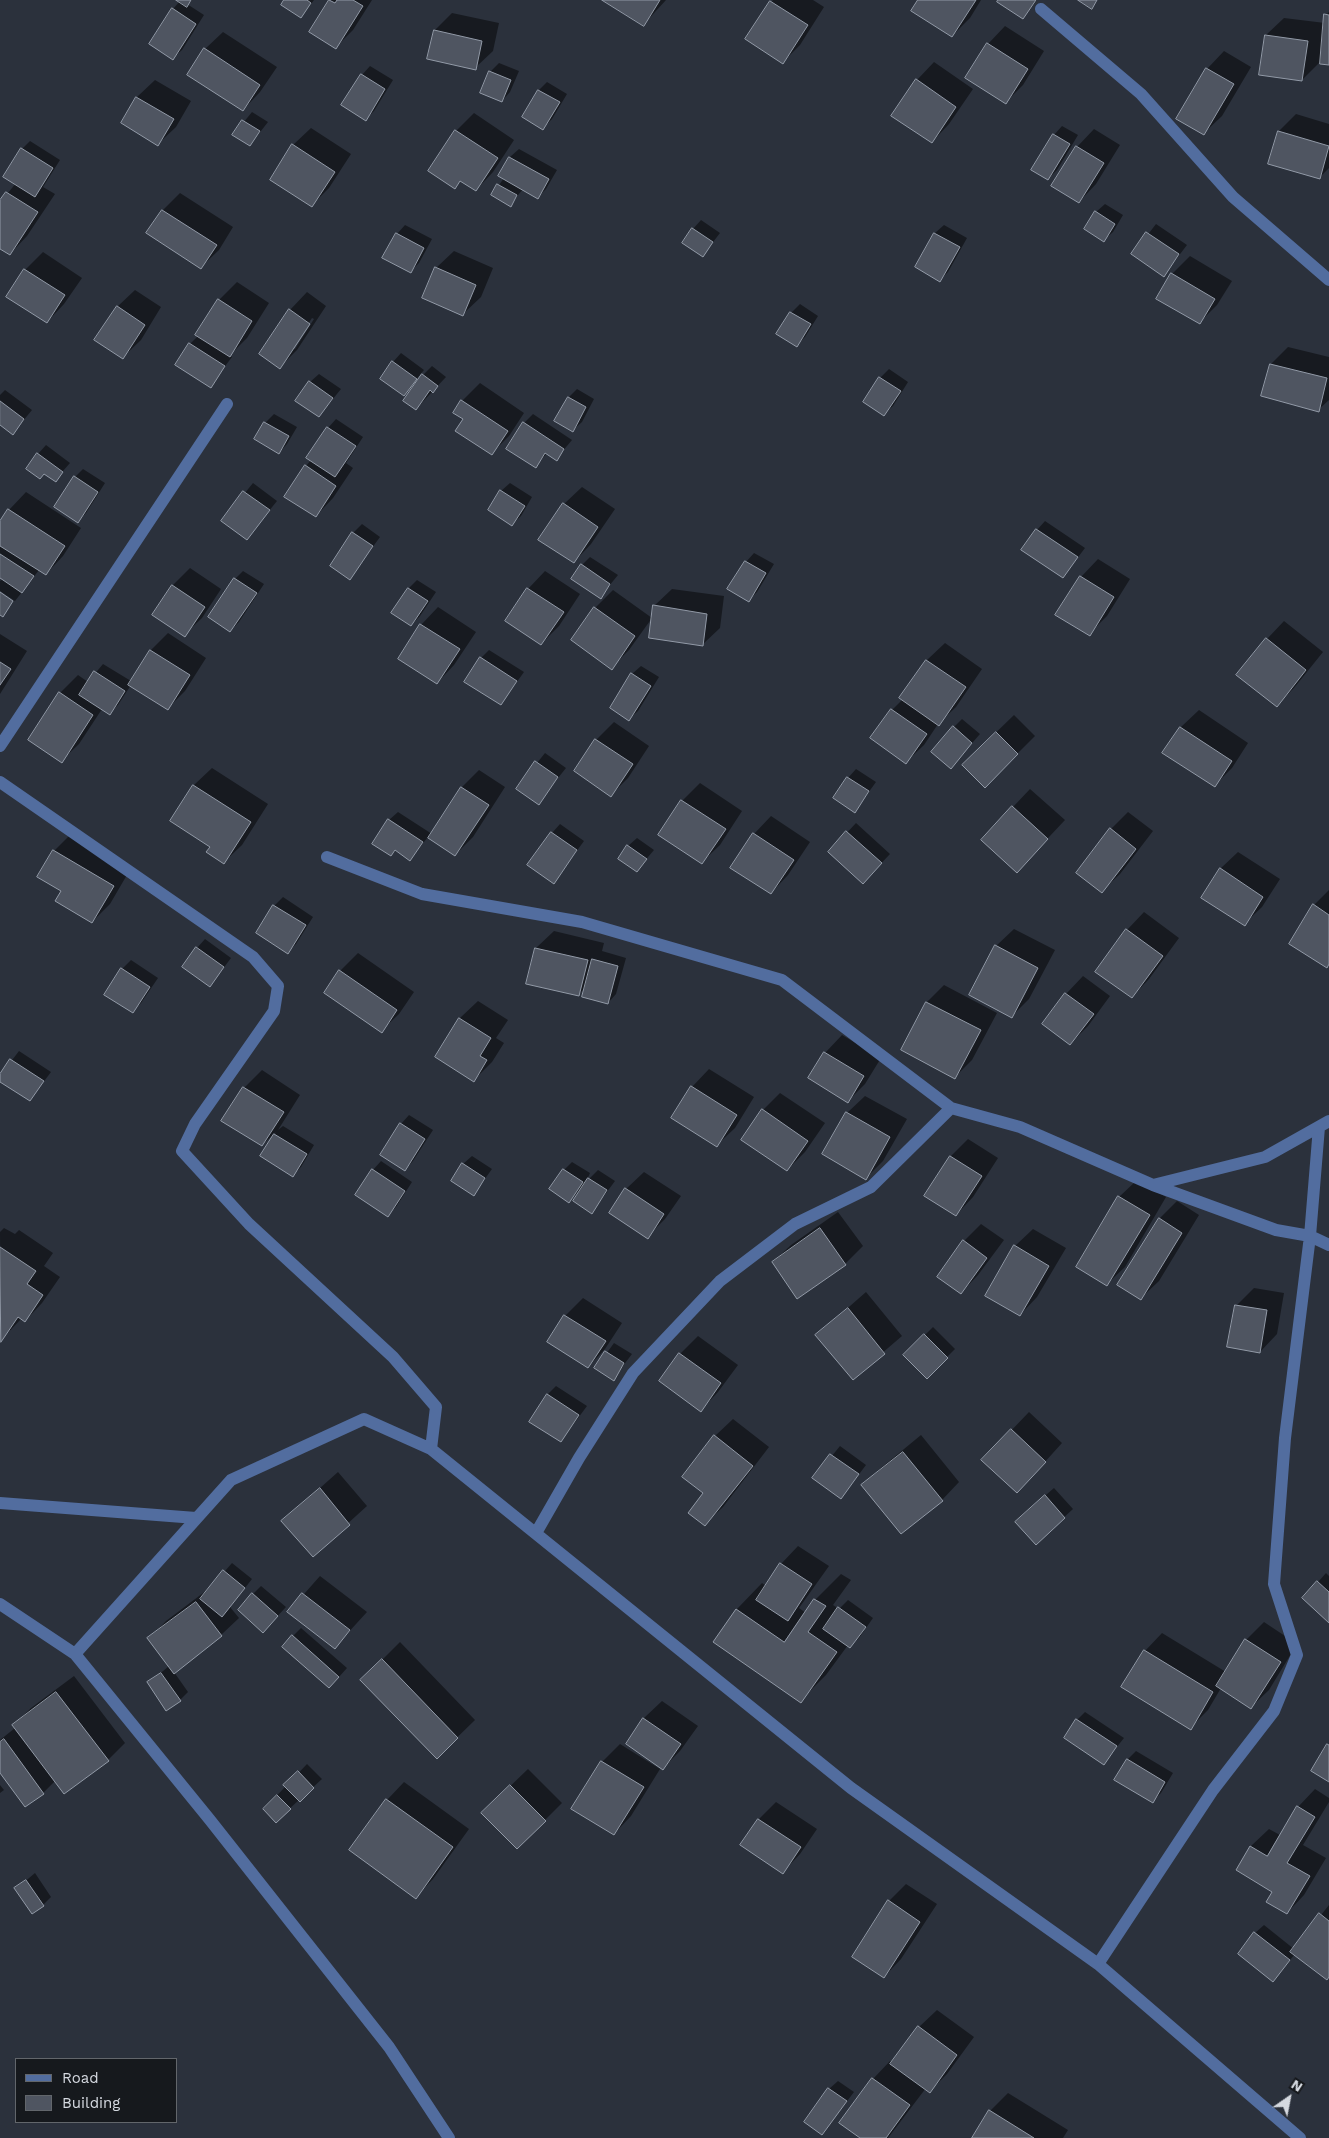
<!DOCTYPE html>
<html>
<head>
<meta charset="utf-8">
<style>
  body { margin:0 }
  #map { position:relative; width:1329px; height:2138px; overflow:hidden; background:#2b313c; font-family:"Work Sans",sans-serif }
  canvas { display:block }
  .legend { position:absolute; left:15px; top:2058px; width:162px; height:65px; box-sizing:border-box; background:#16191d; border:1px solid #62666b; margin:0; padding:6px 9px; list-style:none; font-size:15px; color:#d5d9e0 }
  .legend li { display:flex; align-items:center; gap:10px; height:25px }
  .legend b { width:25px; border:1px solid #62666b }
  .north { position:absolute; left:1264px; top:2073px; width:50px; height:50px; -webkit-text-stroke:4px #16191d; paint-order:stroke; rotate:33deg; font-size:14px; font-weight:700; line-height:20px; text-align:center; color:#d5d9e0 }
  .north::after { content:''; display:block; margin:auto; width:18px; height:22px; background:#d5d9e0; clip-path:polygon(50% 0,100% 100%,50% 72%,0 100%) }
</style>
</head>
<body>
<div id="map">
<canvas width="1329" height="2138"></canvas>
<ul class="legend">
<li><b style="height:6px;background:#526d9f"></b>Road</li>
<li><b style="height:14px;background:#4f5561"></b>Building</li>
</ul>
<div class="north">N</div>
</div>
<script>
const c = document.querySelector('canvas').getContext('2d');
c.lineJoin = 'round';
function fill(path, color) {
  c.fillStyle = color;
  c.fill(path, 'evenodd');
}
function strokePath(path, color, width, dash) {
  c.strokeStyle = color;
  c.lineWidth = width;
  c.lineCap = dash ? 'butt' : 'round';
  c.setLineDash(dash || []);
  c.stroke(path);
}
fill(new Path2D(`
  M179,0H192L187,4L204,15L182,50L173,58V9L180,1Z
  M285,0H314L301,17Z
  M331,0H372L353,30L336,47L311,32Z
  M604,0H666L644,24Z
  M773,0H813L824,7L800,45L783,62L747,39Z
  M919,0H981L970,18L952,36Z
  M1000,0H1037L1023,18Z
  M1329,12V63L1322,60L1302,80L1266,35L1284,18L1325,23L1326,15Z
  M452,13L499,23L493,51L475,68L435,30Z
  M1005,26L1044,51L1023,85L1006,102L988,44Z
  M223,32L277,67L260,92L243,110L205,49Z
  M1224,51L1251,67L1222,116L1204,133L1207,69Z
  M934,62L973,89L949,124L932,142L917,80Z
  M499,63L519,71L510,92L502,101L490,72Z
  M370,66L393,80L374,111L366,119L362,75Z
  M155,80L191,101L176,127L158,144L123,122L137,97Z
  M547,82L567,94L552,119L543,128L523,116L539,90Z
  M252,112L268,122L250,145L234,134Z
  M474,113L514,140L493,172L476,190L461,180L454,187L430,171L456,131Z
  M1296,114L1329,124V168L1319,178L1279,131Z
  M1062,126L1078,135L1057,170L1048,179L1054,135Z
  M311,128L351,154L329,188L312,205L293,145Z
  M1094,129L1120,145L1096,184L1079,202L1077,147Z
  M30,141L60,160L43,187L55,194L27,236L10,254L0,248V203L16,183L22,149Z
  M519,149L557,170L546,189L538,197L523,189L510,205L492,195L504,178L500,176L510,157Z
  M180,193L233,227L219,250L201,267L148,233L163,210Z
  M1105,204L1123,215L1113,232L1104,240L1096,212Z
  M701,220L720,233L703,255L693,229Z
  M1156,224L1187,245L1164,275L1133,254Z
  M405,225L432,239L419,263L411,271L397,234Z
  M944,225L967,238L948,272L940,280L916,267L935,233Z
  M454,251L493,268L481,297L463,314L436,268Z
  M43,252L82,278L64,304L47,322L8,297L25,270Z
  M1190,256L1232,281L1217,305L1199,323L1172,274Z
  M237,282L269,303L247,338L230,355L232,357L210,386L190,344L198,336L219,300Z
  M135,290L161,307L141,340L123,357L117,307Z
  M307,292L326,306L297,350L280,367L290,310ZM312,318L314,319L295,349H292Z
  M800,304L818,316L805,337L797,345L778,334L791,313Z
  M1288,347L1329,357V400L1318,410L1271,364Z
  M401,353L424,370L404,394L393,362Z
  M432,366L446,377L416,409L421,377Z
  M889,369L908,382L893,406L884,414L880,378Z
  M319,374L341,389L319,416L310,382Z
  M480,383L524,413L509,436L491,454L464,419L462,401Z
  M577,389L594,399L582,422L573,430L556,421L569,397Z
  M5,390L32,410L13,433L0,424V395Z
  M274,414L297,427L287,444L279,453L265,423Z
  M533,414L572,440L556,459L547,453L535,467L508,448L524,423Z
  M336,419L363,437L346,463L353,468L333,498L316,516L306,466L311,460L328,428Z
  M46,445L70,463L55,480L38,454Z
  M83,469L105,483L86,513L78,521L75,477Z
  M253,483L277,501L247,538L223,520Z
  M510,483L532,497L521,516L512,524L501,491Z
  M582,487L615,509L591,544L574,562L564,504Z
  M26,492L81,528L63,556L46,574L39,570L15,601L0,591V581L3,579L0,577V523L9,510Z
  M1045,521L1085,548L1063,577L1037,530Z
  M362,524L380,537L350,578L332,566L353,533Z
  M754,553L774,564L757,592L749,600L746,562Z
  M590,557L618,575L600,597L582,565Z
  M1098,559L1130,579L1107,616L1089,634L1081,577Z
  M190,568L221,589L202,618L184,635L154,614L173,585Z
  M243,571L264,584L239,622L230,631L235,579Z
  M545,571L580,594L559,626L541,644L528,589Z
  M417,580L436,592L420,616L411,625L409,588Z
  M672,589L724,596L720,628L702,645L654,606Z
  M613,590L652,618L629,650L611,668L573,640L595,608Z
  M438,607L476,632L454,665L437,683L421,625Z
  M1284,621L1323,652L1294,688L1277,705L1238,675L1267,639Z
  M168,633L206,658L185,691L168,708L131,685L118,705L110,713L102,709L79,744L61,761L60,693L78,675L88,682L103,664L131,681L151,650Z
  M0,634L27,651L0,694Z
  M945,643L982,669L956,707L938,724L924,745L906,762L892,710L903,699L901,698L927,660Z
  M489,650L524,672L501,704L481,658Z
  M641,666L659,677L638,711L629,719L632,674Z
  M1199,710L1248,743L1232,768L1214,786L1164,752L1181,727Z
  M1014,715L1035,736L985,786L981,747Z
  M962,719L980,734L959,758L954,727Z
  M614,722L649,746L628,778L611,795L575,771L596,740Z
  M545,753L566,768L538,803L517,788Z
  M212,768L268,804L242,845L224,862L212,846L171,820L194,785Z
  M856,769L876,782L855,811L848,778Z
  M479,770L505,787L473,837L455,855L428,837L410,859L396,850L391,855L389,820L398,812L432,834L462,787Z
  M700,783L742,811L720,845L702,862L660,834L682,801Z
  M1030,789L1065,820L1017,871L1013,807Z
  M1128,812L1153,831L1120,874L1102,891L1111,829Z
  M771,816L810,842L788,875L771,893L754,834Z
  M856,823L890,854L872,873L829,852Z
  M560,824L584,841L554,882L552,833Z
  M72,833L131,868L110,904L92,922L63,890L39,876L54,851Z
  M637,838L654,850L637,870L628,846Z
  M1238,852L1280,879L1262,907L1244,924L1220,869Z
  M1329,890V964L1326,967L1314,905Z
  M283,897L313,917L296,944L288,952L274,906Z
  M1144,912L1179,938L1149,979L1132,997L1127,930Z
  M1014,929L1055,950L1029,999L1012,1016L996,946Z
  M554,931L604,943L602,951L626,958L616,994L608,1003L586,987L578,995L536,948Z
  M205,939L231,958L210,986L197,948Z
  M358,953L414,992L399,1014L381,1031L326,992L340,971Z
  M131,960L158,978L141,1003L133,1011L106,995L122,969Z
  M1083,976L1110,996L1088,1026L1070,1044L1044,1024L1066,994Z
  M944,985L997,1013L972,1060L955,1077L902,1049L927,1002Z
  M478,1001L508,1020L496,1038L504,1043L492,1062L474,1080L437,1056L460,1018Z
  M842,1035L881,1058L865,1084L848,1101L825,1053Z
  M19,1051L51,1072L30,1100L0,1081V1076Z
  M709,1069L754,1097L735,1128L717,1145L692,1087Z
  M262,1070L300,1095L278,1130L283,1126L314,1145L301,1167L293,1175L262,1155L276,1132L262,1145L223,1120L244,1088Z
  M780,1093L825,1123L805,1152L787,1170L763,1110Z
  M865,1096L907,1119L883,1161L866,1178L847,1113Z
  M409,1115L433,1130L413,1161L405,1170L401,1124Z
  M968,1139L998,1158L973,1197L956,1215L926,1196L951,1156Z
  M472,1156L492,1169L474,1194L463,1164Z
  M381,1161L412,1182L396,1207L388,1215L373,1170Z
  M572,1162L590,1173L586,1182L598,1170L615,1181L592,1212L581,1189L569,1201L564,1170Z
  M644,1172L681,1196L665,1219L647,1237L626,1189Z
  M1137,1180L1166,1197L1125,1267L1107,1284L1119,1197Z
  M1177,1201L1199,1215L1159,1281L1141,1298L1159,1219Z
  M838,1212L863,1246L845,1264L797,1297L773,1262L791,1245Z
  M981,1224L1004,1240L978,1275L961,1293L964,1241Z
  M4,1228L15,1234L19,1230L53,1253L44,1266L60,1277L42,1303L25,1321L22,1318L1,1340L0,1232Z
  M1033,1229L1066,1248L1037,1297L1020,1315L1015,1246Z
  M1254,1288L1284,1293L1277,1334L1260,1352L1236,1306Z
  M866,1292L902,1336L853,1378L817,1335Z
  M583,1298L622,1323L605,1349L588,1367L565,1316Z
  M933,1327L955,1349L927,1377L905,1355Z
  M698,1336L738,1365L718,1392L701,1410L661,1381L680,1354Z
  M614,1343L632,1354L613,1379L596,1368Z
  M556,1386L587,1406L561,1441L530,1421L548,1394Z
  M1029,1412L1062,1443L1034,1474L983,1460Z
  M733,1419L769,1447L723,1507L705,1524V1493L715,1436Z
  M921,1435L959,1482L942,1500L863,1485L881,1468Z
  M840,1446L866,1465L841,1498L814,1478Z
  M338,1472L367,1506L313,1555L283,1521Z
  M1054,1488L1073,1509L1036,1543L1025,1513Z
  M798,1546L829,1566L799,1608L806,1613L815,1600L841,1574L851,1580L833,1605L839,1609L848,1600L873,1618L859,1638L850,1646L848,1645L826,1675L800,1701L714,1641L737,1609L762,1583L766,1586L781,1564Z
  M232,1563L252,1579L230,1607L239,1618L221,1635L174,1672L188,1692L180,1700L149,1683L169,1666L149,1639L166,1621L211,1587Z
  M1326,1573L1329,1576V1621L1304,1598Z
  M320,1576L367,1612L335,1647L289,1611Z
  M261,1586L286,1607L272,1622L253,1594Z
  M1264,1622L1297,1644L1269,1690L1251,1707L1221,1688L1208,1710L1190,1728L1145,1651L1162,1633L1226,1672L1246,1640Z
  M301,1628L347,1668L338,1678L293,1636Z
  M400,1642L475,1720L437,1757L362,1680Z
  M74,1676L125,1743L108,1760L55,1781L43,1793L0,1771V1740L15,1728L14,1725L31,1708Z
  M662,1701L698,1726L680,1751L663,1768L627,1744L644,1718Z
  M1085,1712L1124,1738L1104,1763L1077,1720Z
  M620,1744L660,1769L631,1816L614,1834L573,1809L602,1762Z
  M1136,1751L1173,1773L1161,1793L1153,1801L1127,1760Z
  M307,1764L322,1779L276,1821L264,1809Z
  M528,1769L562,1803L545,1820L500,1796Z
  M404,1782L469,1829L433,1879L416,1897L387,1800Z
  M0,1785L4,1790L0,1793Z
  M1315,1789L1329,1798V1802L1303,1845L1326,1858L1304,1895L1287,1913L1273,1892L1237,1870L1251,1846L1269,1829L1280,1835L1298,1807Z
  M776,1802L817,1829L800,1854L783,1872L759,1819Z
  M35,1873L51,1897L43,1905L16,1889Z
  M906,1884L937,1904L901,1959L884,1977L889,1901Z
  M1329,1905V1976L1295,1954L1273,1980L1255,1933L1264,1925L1294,1949Z
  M937,2010L974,2037L947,2074L930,2091L926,2088L888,2138H862L841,2123L873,2079L890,2061L893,2063L919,2027Z
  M838,2081L854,2092L822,2134L829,2089Z
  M1008,2093L1068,2130L1063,2138H973L990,2111Z`), '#0007');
const building = new Path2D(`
  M176,0H191L187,7Z
  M284,0H307L311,3L301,18L281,5Z
  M329,0L335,3L337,0H353L363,6L336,49L309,32Z
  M602,0H660L644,26Z
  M918,0H976L952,37L911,11Z
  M998,0H1036L1023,19L997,2Z
  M1078,0H1097L1092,9Z
  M770,1L808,25L783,64L745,39Z
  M172,8L196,24L173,60L149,44Z
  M1324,14L1329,15V65L1320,64Z
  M434,30L482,41L476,70L427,59Z
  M1265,35L1308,41L1302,81L1259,75Z
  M987,43L1028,69L1006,104L965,78Z
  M204,48L260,85L243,111L187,75Z
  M1206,68L1234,84L1204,135L1176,119Z
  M489,71L511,80L502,102L480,93Z
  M361,74L385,89L366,121L341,105Z
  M916,79L956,107L932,143L891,116Z
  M538,90L560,102L543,130L522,117Z
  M136,97L174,119L158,146L121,123Z
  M242,120L260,131L250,146L232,135Z
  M455,130L498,158L476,191L460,181L455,189L428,171Z
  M1278,131L1329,146L1320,179L1268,164Z
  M1053,134L1070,144L1048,180L1031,170Z
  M292,144L335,172L312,207L270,180Z
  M1076,146L1104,163L1079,203L1051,186Z
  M21,148L53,168L35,197L3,177Z
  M509,157L549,179L538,199L498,176Z
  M497,184L517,195L511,207L491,195Z
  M6,192L38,212L10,255L0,249V200Z
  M162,210L217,245L201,269L146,233Z
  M1095,211L1115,224L1104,242L1084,229Z
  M692,228L713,242L703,257L682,243Z
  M1146,232L1179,254L1164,277L1131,254Z
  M396,233L424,248L411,273L382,258Z
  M934,233L960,247L940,282L915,267Z
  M435,267L476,285L463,316L422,298Z
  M24,269L65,295L47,323L6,297Z
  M1171,273L1215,299L1200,324L1156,299Z
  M218,299L252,321L230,357L195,335Z
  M117,306L145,325L123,359L94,340Z
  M289,309L310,324L280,369L259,354Z
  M790,312L811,324L797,347L776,334Z
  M189,343L225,366L211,388L175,365Z
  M392,361L417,379L404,396L380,379Z
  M1270,364L1327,378L1319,412L1261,396Z
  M422,374L438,386L433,393L430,390L416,410L403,401Z
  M879,377L901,391L884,416L863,402Z
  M309,381L333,398L319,417L295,401Z
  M568,397L586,407L573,432L554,421Z
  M461,400L508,431L492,455L455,431L463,419L453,413Z
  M0,401L24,419L13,435L0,425Z
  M264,422L289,436L279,454L254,439Z
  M523,422L564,449L557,461L545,453L536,468L506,449Z
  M327,427L356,446L335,477L306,458Z
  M37,453L63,472L56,482L44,474L40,479L26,469Z
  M305,465L336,486L316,517L284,497Z
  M74,476L98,492L78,523L54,507Z
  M500,490L525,506L512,526L488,510Z
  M243,491L270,510L247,540L221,521Z
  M563,503L598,527L574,563L538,540Z
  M8,509L65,546L46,575L0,546V521Z
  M1036,529L1078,557L1063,578L1021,550Z
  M352,532L373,546L350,580L330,566Z
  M0,554L34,576L22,593L0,578Z
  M745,561L766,573L749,602L727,589Z
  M581,564L610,584L601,599L571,579Z
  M1080,576L1114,597L1090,636L1055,615Z
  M234,578L257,593L230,632L208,617Z
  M172,585L205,607L185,637L152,615Z
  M408,588L428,601L411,626L391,613Z
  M527,588L564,612L541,645L505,621Z
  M0,592L13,601L3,617L0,615Z
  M653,605L707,614L703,646L649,638Z
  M594,607L635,636L612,670L571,640Z
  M420,624L460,649L437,684L398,659Z
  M1266,638L1306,670L1277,707L1236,675Z
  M150,650L190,675L168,710L128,685Z
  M480,657L517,681L501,705L464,682Z
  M926,660L966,687L939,726L899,698Z
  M0,662L11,669L0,685Z
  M94,671L125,691L110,715L79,695Z
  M631,673L651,686L629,721L610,708Z
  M59,692L93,715L62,763L28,740Z
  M891,709L927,734L906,764L870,738Z
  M953,726L972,743L951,769L931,752Z
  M1180,727L1232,761L1215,787L1162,753Z
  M996,732L1018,754L985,788L962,765Z
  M595,739L633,764L611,797L574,771Z
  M535,761L558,777L539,805L516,789Z
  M847,777L869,791L855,813L833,798Z
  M193,785L251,822L224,864L206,852L210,847L170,821Z
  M461,787L489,805L455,856L428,838Z
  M681,800L726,829L702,864L658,835Z
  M1012,806L1048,839L1017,873L981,840Z
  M388,819L423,842L410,861L395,850L391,856L372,844Z
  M1110,828L1136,849L1102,893L1076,873Z
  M846,831L882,863L863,884L828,852Z
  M551,832L577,850L554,884L527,865Z
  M753,833L794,860L771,894L730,868Z
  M627,845L647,859L637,872L618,859Z
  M53,850L114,886L92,923L55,901L61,891L37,877Z
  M1220,868L1263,897L1245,926L1201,898Z
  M1313,904L1329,915V964L1327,968L1289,944Z
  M273,905L306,925L288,954L256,933Z
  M1126,929L1163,956L1132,998L1095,972Z
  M995,945L1038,968L1012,1018L969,995Z
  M196,947L224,967L210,987L182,967Z
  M535,948L588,960L579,996L526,984Z
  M592,959L618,966L608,1004L582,997Z
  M121,968L150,987L133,1013L104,995Z
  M339,970L397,1010L382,1033L324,993Z
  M1065,993L1094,1014L1070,1045L1042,1024Z
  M926,1002L981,1030L955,1079L901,1050Z
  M459,1018L491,1038L480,1056L487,1060L474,1082L435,1057Z
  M824,1052L864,1076L848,1103L808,1078Z
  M10,1059L44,1081L30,1101L0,1082V1074Z
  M691,1086L737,1115L717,1147L671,1118Z
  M243,1087L284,1112L262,1146L221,1121Z
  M762,1109L808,1141L787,1171L741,1140Z
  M846,1112L890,1137L866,1180L822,1154Z
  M400,1123L425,1139L405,1171L380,1155Z
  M274,1134L307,1154L293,1177L260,1156Z
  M950,1156L982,1176L956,1216L924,1196Z
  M462,1163L485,1178L474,1196L451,1181Z
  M372,1169L405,1191L388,1217L355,1195Z
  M563,1169L583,1182L569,1203L549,1189Z
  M588,1178L607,1190L592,1214L573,1201Z
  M625,1188L664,1214L648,1239L609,1213Z
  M1118,1196L1150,1215L1107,1286L1076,1267Z
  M1159,1218L1182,1233L1141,1300L1117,1285Z
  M820,1228L846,1265L797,1299L772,1262Z
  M963,1240L987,1258L961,1294L937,1277Z
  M1014,1245L1049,1266L1020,1316L985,1296Z
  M0,1247L36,1271L27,1284L43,1295L25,1322L18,1317L1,1342Z
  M1235,1305L1267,1310L1260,1353L1227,1347Z
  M848,1308L885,1354L853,1380L815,1335Z
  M564,1315L606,1341L588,1368L547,1342Z
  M924,1334L948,1358L927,1379L903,1355Z
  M605,1351L624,1363L614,1381L594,1368Z
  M679,1353L721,1383L701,1412L659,1381Z
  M547,1394L579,1415L561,1442L529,1422Z
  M1011,1429L1046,1462L1017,1493L981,1460Z
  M714,1435L753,1466L705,1526L688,1513L703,1493L682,1477Z
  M903,1452L943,1501L901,1534L861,1485Z
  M830,1454L859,1474L841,1499L812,1478Z
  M320,1488L350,1525L313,1557L281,1521Z
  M1045,1495L1065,1518L1036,1545L1015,1522Z
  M780,1563L812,1584L788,1621L756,1600Z
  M223,1570L245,1588L222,1617L200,1599Z
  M1317,1581L1329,1592V1623L1302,1598Z
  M252,1593L278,1616L263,1633L238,1610Z
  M302,1593L350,1630L335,1649L287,1612Z
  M814,1599L826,1606L808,1632L837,1652L801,1703L713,1642L736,1609L784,1642Z
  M196,1602L222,1636L174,1674L147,1638Z
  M838,1607L866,1627L850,1648L823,1629Z
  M292,1635L339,1677L329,1688L282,1647Z
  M1245,1639L1281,1662L1251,1709L1216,1686Z
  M1144,1650L1213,1692L1191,1730L1121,1687Z
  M382,1659L458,1738L437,1759L360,1680Z
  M161,1673L181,1701L166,1711L147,1682Z
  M56,1692L109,1761L64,1794L12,1725Z
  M643,1718L681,1744L663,1770L626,1744Z
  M1076,1719L1117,1746L1104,1765L1064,1738Z
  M4,1739L44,1794L25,1807L0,1773V1742Z
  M1327,1744L1329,1745V1782L1311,1771Z
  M1127,1759L1165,1782L1153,1803L1114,1780Z
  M601,1761L644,1787L614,1835L571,1809Z
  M298,1771L314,1788L300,1802L283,1785Z
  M510,1785L546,1821L517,1849L481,1813Z
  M277,1795L291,1809L276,1823L263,1809Z
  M386,1799L453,1847L416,1899L349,1850Z
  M1297,1806L1315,1817L1287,1863L1310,1876L1287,1914L1266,1902L1272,1892L1236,1870L1250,1846L1267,1856Z
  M758,1819L801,1847L783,1874L740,1845Z
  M26,1880L44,1906L32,1914L14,1888Z
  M888,1900L920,1922L884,1978L852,1957Z
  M1319,1913L1329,1921V1977L1327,1980L1290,1952Z
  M1254,1932L1290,1960L1273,1982L1238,1954Z
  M918,2026L957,2055L930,2093L890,2064Z
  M872,2078L910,2105L886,2138H860L839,2123Z
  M828,2088L847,2101L822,2135L804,2122Z
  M989,2110L1034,2138H972Z`);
fill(building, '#4f5561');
strokePath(building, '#929aa7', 1);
strokePath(new Path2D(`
  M1041,9L1141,94L1233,197L1329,280
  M0,746L227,404
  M0,782L253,957L278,986L274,1011L195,1124L182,1151L249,1224L393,1357L436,1407L431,1449
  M327,857L422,894L582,922L782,980L951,1108
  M1153,1185L1276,1230L1310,1236L1319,1127
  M0,1503L196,1518
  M536,1533L579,1458L633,1373L720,1281L795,1224L871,1187L951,1108L1020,1127L1153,1185L1265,1157L1329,1121
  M0,1604L75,1654L231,1480L364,1419L431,1449L851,1788L1098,1964L1300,2138
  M75,1654L210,1820L389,2047L449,2138
  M1098,1964L1213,1790L1274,1711L1297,1655L1274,1584L1285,1438L1310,1236L1329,1245`), '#526d9f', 12);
</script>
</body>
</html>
